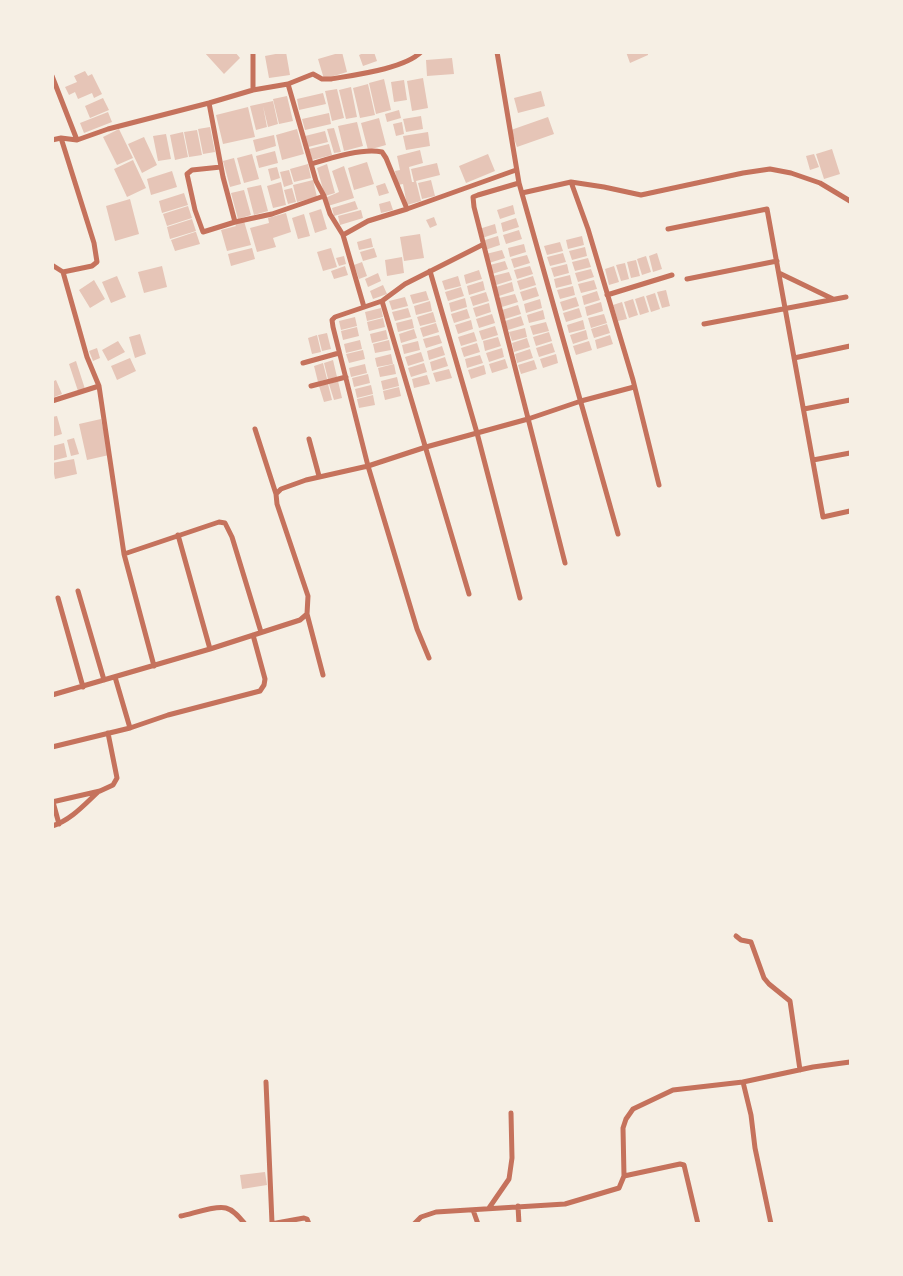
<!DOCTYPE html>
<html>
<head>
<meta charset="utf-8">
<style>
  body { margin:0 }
  #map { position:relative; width:903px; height:1276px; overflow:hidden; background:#f6efe4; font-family:Merriweather,serif }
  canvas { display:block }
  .frame { position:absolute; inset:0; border:54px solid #f6efe4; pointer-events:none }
</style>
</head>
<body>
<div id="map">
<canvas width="903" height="1276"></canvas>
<div class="frame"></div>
</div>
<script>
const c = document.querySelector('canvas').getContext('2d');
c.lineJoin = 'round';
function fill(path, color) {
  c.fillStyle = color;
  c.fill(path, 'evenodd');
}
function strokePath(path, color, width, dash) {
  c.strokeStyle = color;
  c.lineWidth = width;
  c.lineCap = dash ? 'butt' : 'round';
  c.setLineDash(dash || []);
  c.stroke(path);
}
fill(new Path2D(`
  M204,52H235L240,58L224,74Z
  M286,52L290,75L269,78L265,56Z
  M342,52L347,72L324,79L318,59Z
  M366,52H374L377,61L363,66L359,55Z
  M626,52H648V55L630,63Z
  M452,58L454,74L427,76L426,60Z
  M85,71L88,76L92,74L102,94L94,98L92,93L78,99L75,92L69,95L65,87L77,82L74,76Z
  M423,78L428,108L412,111L407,81Z
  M384,79L391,110L376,114L369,83Z
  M404,80L407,100L394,102L391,82Z
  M368,84L375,115L360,118L353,88Z
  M351,87L357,117L346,119L339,90Z
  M337,89L344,118L332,121L325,91Z
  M541,91L545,106L518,113L514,98Z
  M323,93L326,104L299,110L297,99Z
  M287,96L293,121L279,124L273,99Z
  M103,98L109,110L90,118L85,106Z
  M273,101L278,124L268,127L263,106L267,127L256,130L250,106Z
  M248,107L255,137L223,144L216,115Z
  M399,110L401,118L387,122L385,114Z
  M108,112L112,122L84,133L80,123Z
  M329,113L331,124L305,130L302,119Z
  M421,116L423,129L406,132L403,119Z
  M548,117L554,134L517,147L511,130Z
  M379,118L386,145L368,150L361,123Z
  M357,122L363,146L344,151L338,126Z
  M402,122L404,134L396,136L393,124Z
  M210,127L215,152L203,154L198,129Z
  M334,128L341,152L334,153L327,129Z
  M119,129L133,158L117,165L103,137Z
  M297,129L304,154L282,160L276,135Z
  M197,130L202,155L189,157L184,132Z
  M325,131L328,142L308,147L305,136Z
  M183,132L188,157L175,160L170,135Z
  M428,132L430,146L406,150L403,136Z
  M166,134L171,159L158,161L153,136Z
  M274,135L276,146L256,152L253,140Z
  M144,137L157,165L142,173L128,144Z
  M329,144L332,155L312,160L309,149Z
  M832,149L840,174L824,179L816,154Z
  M420,150L423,163L409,167L412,182H414L411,169L437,163L440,175L416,181L421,201L407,205L403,184L398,185L395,171L400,170L397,156Z
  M275,151L278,163L259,168L256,156Z
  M252,154L259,179L244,183L237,158Z
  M488,154L495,171L466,183L459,166Z
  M814,154L819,167L810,170L806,156Z
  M234,158L241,184L230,187L223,161Z
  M133,160L146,188L127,197L114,169Z
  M367,162L374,184L354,190L348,168Z
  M308,164L311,178L294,182L290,169Z
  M327,164L335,193L325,196L317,168Z
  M344,166L354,198L328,206L325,198L339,192L332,171Z
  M277,167L280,178L271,181L268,169Z
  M289,170L293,184L284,187L280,172Z
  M172,171L177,187L151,195L147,179Z
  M313,180L317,197L297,202L293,185Z
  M431,180L435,196L422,199L418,183Z
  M281,182L286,205L273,208L267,186Z
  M385,183L389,193L379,196L376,186Z
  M261,185L268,211L254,215L247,188Z
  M292,188L296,202L288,204L284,190Z
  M244,190L251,215L238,219L231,193Z
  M184,193L188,205L162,213L159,201Z
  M130,199L139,234L115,241L106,206Z
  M355,201L358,209L334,216L332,208Z
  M390,201L393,210L381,213L379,204Z
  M513,205L515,214L500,219L497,210Z
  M188,206L192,218L167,226L163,214Z
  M321,209L327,229L315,233L309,213Z
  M361,210L363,218L340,225L338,216Z
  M286,213L291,232L273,238L276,247L257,252L250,228L269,223L268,218Z
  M304,214L310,236L298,239L292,218Z
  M434,217L437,225L430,228L426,220Z
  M516,218L519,227L503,232L501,223Z
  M192,219L196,231L170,239L167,227Z
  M244,221L251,245L227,251L221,230L236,226L235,224Z
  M495,224L497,233L482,238L479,229Z
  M519,230L522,239L506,244L503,235Z
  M195,232H196L200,244L175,251L171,240Z
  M420,234L424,258L404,261L400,237Z
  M498,236L500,245L485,250L482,241Z
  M582,236L584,245L568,249L566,240Z
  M371,238L373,247L359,250L357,242Z
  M560,242L563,251L547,255L544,246Z
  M524,244L526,252L510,257L508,248Z
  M585,247L587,256L572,260L569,251Z
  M252,248L255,259L231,266L228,254Z
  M331,248L337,267L323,271L317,252Z
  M374,248L377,257L363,261L360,252Z
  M502,250L505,258L489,263L486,254Z
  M563,253L566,262L550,266L547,257Z
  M657,253L662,269L653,272L649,256Z
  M527,255L530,263L514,268L511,259Z
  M344,256L346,264L339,266L336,258Z
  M646,256L651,272L642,275L637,259Z
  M402,257L404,273L387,276L385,260Z
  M588,258L591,267L575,271L572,262Z
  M636,260L640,276L631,278L627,262Z
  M505,261L508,269L492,274L490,265Z
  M362,262L367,276L359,279L354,265Z
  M625,263L629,279L621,281L616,265Z
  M567,264L569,273L554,277L551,268Z
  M162,266L167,287L144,293L138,272Z
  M345,266L348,275L334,279L331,271Z
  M530,266L533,274L517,279L514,270Z
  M614,266L619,282L609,285L605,269Z
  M591,269L594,277L578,282L575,273Z
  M479,270L482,279L466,284L464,275Z
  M509,272L512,280L496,285L493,276Z
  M378,273L381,281L368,287L365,279Z
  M570,275L572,284L556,288L554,279Z
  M117,276L126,297L111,303L102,282Z
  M458,276L461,286L445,290L442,281Z
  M533,276L536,285L520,290L517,281Z
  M94,280L105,299L90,308L79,290Z
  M594,280L597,289L581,293L578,284Z
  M483,281L485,290L469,295L467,286Z
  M512,282L514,291L499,296L496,287Z
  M383,285L387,294L373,299L370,291Z
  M573,286L575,295L560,299L557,290Z
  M461,287L464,296L448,301L445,292Z
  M536,287L539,296L523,301L520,292Z
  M666,290L670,306L662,308L657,292Z
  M426,291L429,300L413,304L410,295Z
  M597,291L600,300L584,305L582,296Z
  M486,292L489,301L473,306L470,297Z
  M655,293L660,309L651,312L646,296Z
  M515,294L518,302L502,307L499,298Z
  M644,296L649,312L640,315L635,299Z
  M405,297L408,306L392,310L389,301Z
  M576,297L579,306L563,311L560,302Z
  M465,298L467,307L451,312L449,303Z
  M540,299L542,308L526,313L524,304Z
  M633,299L638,315L629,318L624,302Z
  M430,301L432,311L416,315L414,306Z
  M601,302L603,311L587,316L585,307Z
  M622,302L627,319L618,321L613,305Z
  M489,303L491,312L476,317L473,308Z
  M518,305L521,314L505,319L502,310Z
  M381,308L383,317L367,321L365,312Z
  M408,308L411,317L395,321L392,312Z
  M579,308L582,317L566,322L563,313Z
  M467,309L470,318L454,323L451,314Z
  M543,310L545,319L529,323L527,315Z
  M433,312L436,322L420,326L417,317Z
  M492,314L495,323L479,328L476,319Z
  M604,314L607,323L591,328L588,318Z
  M521,316L524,325L508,330L505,321Z
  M355,317L357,326L341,330L339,321Z
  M383,318L385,327L369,331L367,322Z
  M412,319L414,328L398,332L396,323Z
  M471,320L473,329L458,334L455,325Z
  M583,320L585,329L569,333L567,325Z
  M546,322L549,331L533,335L530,326Z
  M436,323L439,332L423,337L420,328Z
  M607,324L610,333L594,338L591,329Z
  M495,326L498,335L482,340L479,331Z
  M357,327L359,336L343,340L341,331Z
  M525,328L527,337L512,341L509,332Z
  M414,329L417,338L401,343L399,334Z
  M386,330L388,339L372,343L370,334Z
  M586,330L588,339L573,344L570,335Z
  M474,332L477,341L461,346L458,337Z
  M549,332L552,341L536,346L533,337Z
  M327,333L331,349L322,351L318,335Z
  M140,334L146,354L135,358L129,337Z
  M317,335L321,352L312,354L308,338Z
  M439,335L442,343L426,348L423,339Z
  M610,335L613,344L597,349L595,340Z
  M498,337L501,346L485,351L483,341Z
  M527,338L530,347L514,352L512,343Z
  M360,340L362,349L346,353L344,344Z
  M389,340L391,350L375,353L373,344Z
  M118,341L125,352L108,361L102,350Z
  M418,341L420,350L404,354L402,345Z
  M589,341L592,350L576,355L573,346Z
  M477,343L480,352L464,357L461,348Z
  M552,343L555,352L539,357L536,348Z
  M442,346L445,355L429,360L427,351Z
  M97,348L100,358L93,361L89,351Z
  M502,348L504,357L489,362L486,353Z
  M530,349L533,358L517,363L515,354Z
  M363,350L365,359L349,363L346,354Z
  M421,352L424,361L408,366L405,357Z
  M391,354L393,364L377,367L375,358Z
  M556,354L558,363L543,368L540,359Z
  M480,355L483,363L467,368L465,359Z
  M445,357L448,366L432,371L430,362Z
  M130,358L136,371L117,380L111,366Z
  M505,359L508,368L492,373L489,364Z
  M333,360L337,377L328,379L324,363Z
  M534,360L537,369L521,374L518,365Z
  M76,361L85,389L78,391L69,364Z
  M323,363L327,379L318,382L314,366Z
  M424,363L427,372L411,377L408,368Z
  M365,364L367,373L351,377L349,368Z
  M394,364L396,374L380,377L378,368Z
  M484,365L486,374L471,379L468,370Z
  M449,369L452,378L436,382L433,373Z
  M368,374L370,383L354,387L352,378Z
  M427,375L430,384L414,388L412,379Z
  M397,377L399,386L383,390L381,381Z
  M56,380L62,394L52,398V382Z
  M338,381L342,398L334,400L329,384Z
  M328,384L332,400L324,402L319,386Z
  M371,385L373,394L357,398L355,389Z
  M399,387L401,396L385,400L383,391Z
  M373,395L375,405L359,408L357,399Z
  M57,416L62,434L52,437V417Z
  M101,419L109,455L87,460L79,424Z
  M74,438L79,454L71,456L67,440Z
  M64,443L67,457L52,461V446Z
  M74,459L77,474L55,479L52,463Z
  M265,1172L267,1185L242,1189L240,1175Z`), '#e6c5b7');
strokePath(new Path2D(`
  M497,52L519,183L618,534
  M52,76L77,140
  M288,84L313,74L322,79H331C354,75 404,69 421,52
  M253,90V52
  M209,103L223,177L235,222
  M52,140L61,138L77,140L108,129L209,103L253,90L288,84L316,181L324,196L272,214L235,222L203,232L195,210L187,174L192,170L221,167
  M311,164C331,158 362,148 382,152L386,158L407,209L516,170
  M571,182L604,187L641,195L743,173L770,169L791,173L820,183L850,201
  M519,183L478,195L473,197L474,207L565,563
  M522,193L571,182L588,229L633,380L659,485
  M324,196L330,214L343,235L364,307
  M668,229L767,209L823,517L850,511
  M343,235L368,221L407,209
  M52,265L63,272L92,266L97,262L94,243L61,138
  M430,271L477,433L520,598
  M63,272L87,357L99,386L124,554L154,666
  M779,273L833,299
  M687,279L777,261
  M607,295L672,275
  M382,301L335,317L332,320L333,327L368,466L417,629L429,658
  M704,324L846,297
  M794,358L850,346
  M303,363L339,353
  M311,386L346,377
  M52,401L99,386
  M804,409L850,400
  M255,429L276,494
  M309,439L319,476
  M813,460L850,453
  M178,535L210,649
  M124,554L219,522L225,523L232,537L261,632
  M78,591L104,680
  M469,594L382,301L405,284L482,245
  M58,598L83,687
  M307,614L323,675
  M115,677L130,728L168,715L260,691L264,685L265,679L253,635
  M52,695L210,649L300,620L307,614L308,596L277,504L276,494L281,489L306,480L368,466L426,447L528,419L581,401L634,387
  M52,747L130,728
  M52,802L100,791L113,785L117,778L108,733
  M53,802L59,824
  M52,826C70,821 85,804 98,792
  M736,936L741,940L751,942L764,978L769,984L790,1001L800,1070
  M266,1082L272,1223
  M743,1082L751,1115L755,1148L771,1224
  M624,1176L680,1164L684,1165L698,1224
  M518,1206L519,1224
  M489,1208L509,1179L512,1158L511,1113
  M473,1210L478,1224
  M181,1216C192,1214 216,1205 226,1208C234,1210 240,1218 245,1224
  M271,1224L304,1218L307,1219L309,1224
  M414,1224L421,1217L436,1212L565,1204L619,1188L624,1176L623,1128L626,1119L633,1109L673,1090L743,1082L813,1067L850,1062`), '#c5725c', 5);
</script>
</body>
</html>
